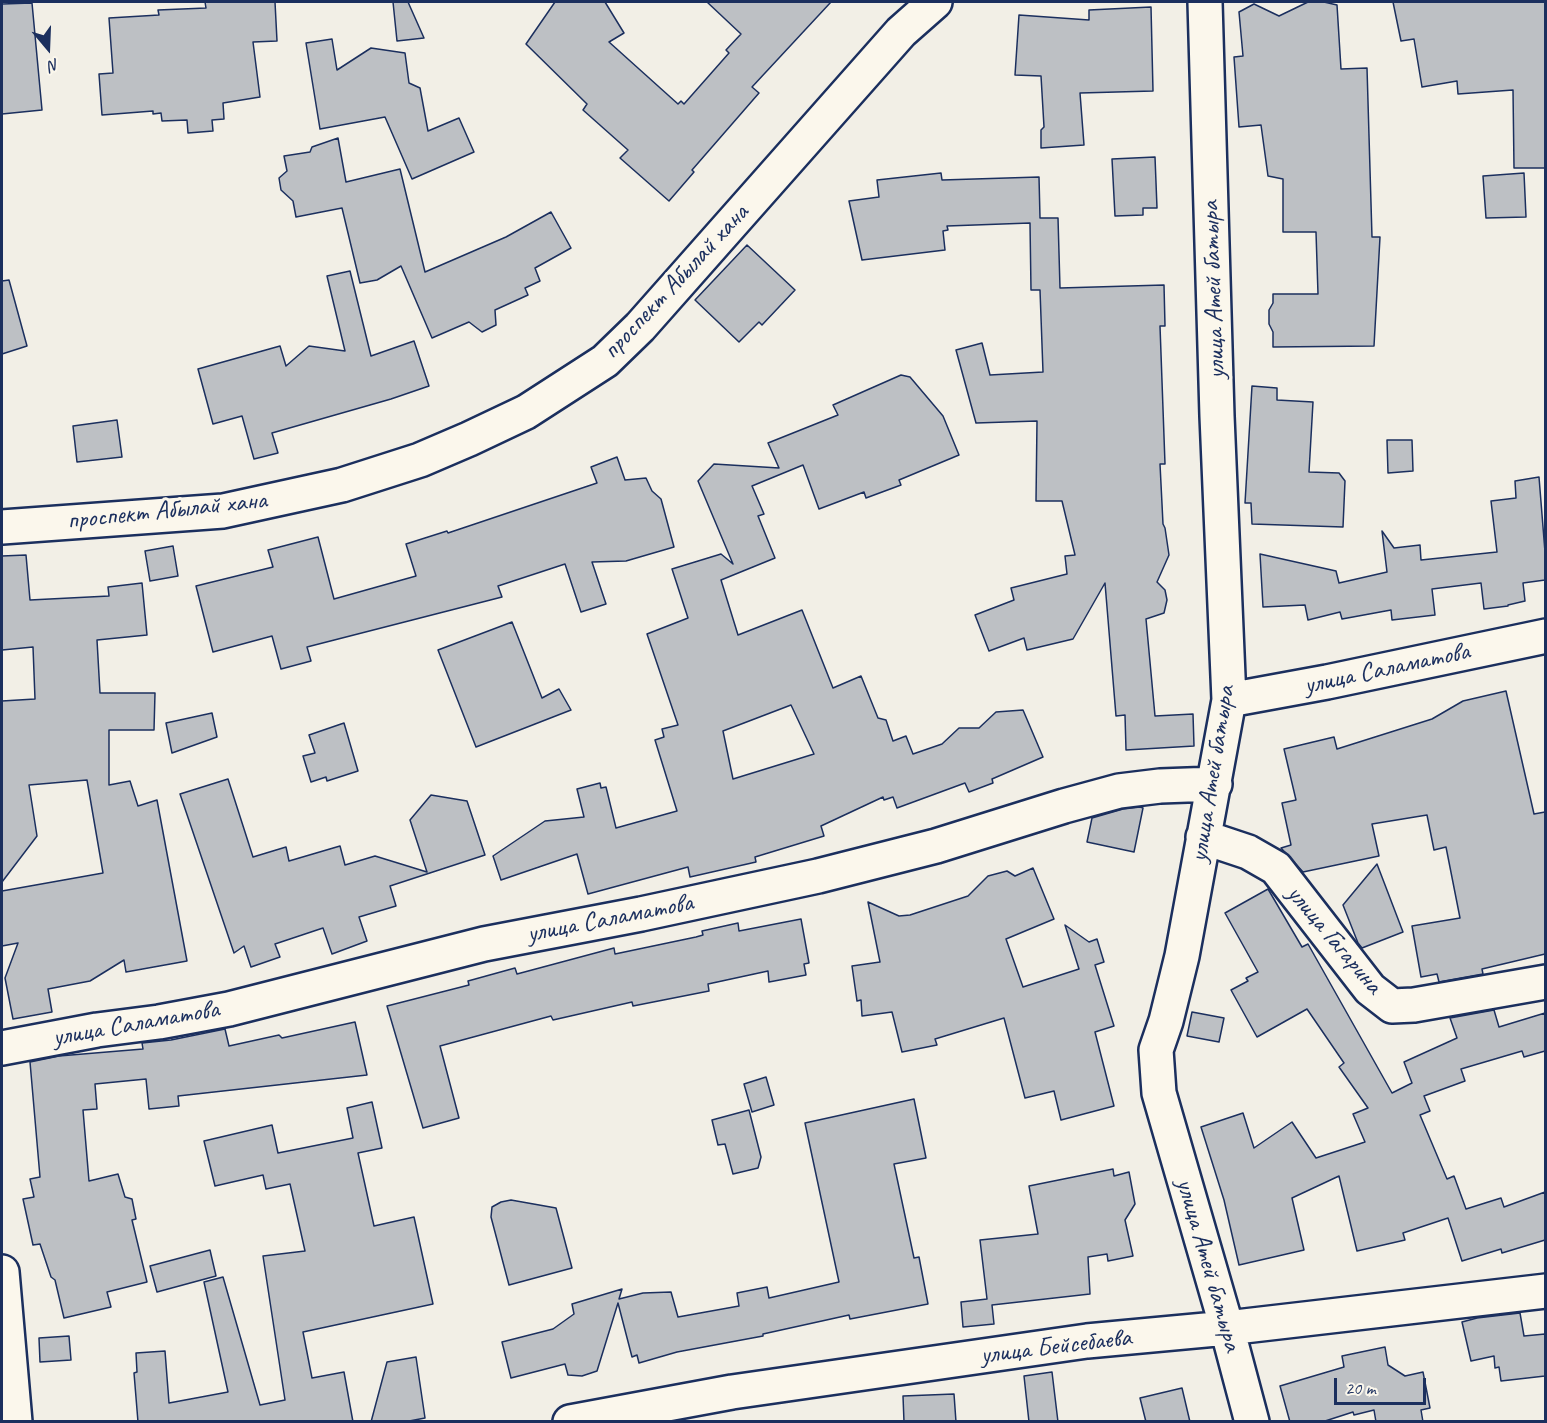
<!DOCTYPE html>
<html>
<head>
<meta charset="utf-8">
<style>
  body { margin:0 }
  #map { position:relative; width:1547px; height:1423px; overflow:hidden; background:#f2efe6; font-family:Caveat,sans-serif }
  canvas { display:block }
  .frame { position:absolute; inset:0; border:3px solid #1b2f5e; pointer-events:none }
  .north { position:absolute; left:18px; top:18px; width:60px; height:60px; -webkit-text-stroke:4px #fbf7ec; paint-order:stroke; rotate:161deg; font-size:16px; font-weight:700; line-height:24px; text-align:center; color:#1b2f5e }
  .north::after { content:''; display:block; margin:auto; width:21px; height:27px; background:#1b2f5e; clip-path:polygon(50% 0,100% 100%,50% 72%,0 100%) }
  .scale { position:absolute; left:1334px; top:1378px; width:92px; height:27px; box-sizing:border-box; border:3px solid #1b2f5e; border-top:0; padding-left:8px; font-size:18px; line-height:21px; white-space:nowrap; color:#1b2f5e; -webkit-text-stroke:4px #fbf7ec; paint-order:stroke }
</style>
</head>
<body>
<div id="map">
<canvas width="1547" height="1423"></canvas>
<div class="frame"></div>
<div class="north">N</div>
<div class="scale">20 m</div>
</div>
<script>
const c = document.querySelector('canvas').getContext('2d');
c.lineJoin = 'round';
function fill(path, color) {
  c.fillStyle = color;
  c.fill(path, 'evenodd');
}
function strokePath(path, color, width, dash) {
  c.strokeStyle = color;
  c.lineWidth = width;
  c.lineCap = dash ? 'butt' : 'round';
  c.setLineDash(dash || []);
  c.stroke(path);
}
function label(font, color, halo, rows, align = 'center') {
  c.font = font + ' Caveat,sans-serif';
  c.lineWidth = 6;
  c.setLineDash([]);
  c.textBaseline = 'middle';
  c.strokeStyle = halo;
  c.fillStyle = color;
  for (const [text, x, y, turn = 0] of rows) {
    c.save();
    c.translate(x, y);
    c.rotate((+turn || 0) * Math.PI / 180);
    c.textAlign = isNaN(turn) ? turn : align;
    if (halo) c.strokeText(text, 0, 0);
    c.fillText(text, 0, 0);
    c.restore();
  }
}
const building = new Path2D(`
  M205,2H275L277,41L253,42L260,97L223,103L224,119L212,120L213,131L188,133L187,120L162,121L161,113L153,114V111L102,115L99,74L113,73L109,18L159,15L158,10L206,8Z
  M393,2H408L424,38L397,41Z
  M555,2H605L624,33L609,42L678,104L681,101L684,104L729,53L726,50L741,34L707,2H831L752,87L759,93L692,170L694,172L669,201L620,158L628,150L583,110L587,104L526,44Z
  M1308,2H1324L1337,5L1341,69L1367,68L1372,237H1380L1374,346L1273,347V332L1269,324V310L1273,303V294H1318L1316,232H1283V179L1268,176L1261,125L1239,127L1234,57L1243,56L1239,12L1254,4L1279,16Z
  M1393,2H1545V168H1514L1513,90L1458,94L1457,81L1422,87L1414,39L1401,41Z
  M32,3L42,110L2,114V4Z
  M1151,7L1153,91L1080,93L1084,145L1041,148V130L1044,127L1041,76L1015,75L1019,15L1089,20V10Z
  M332,39L337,70L371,48L405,53L409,83L420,88L428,131L459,118L474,152L412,179L385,117L320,129L306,43Z
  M338,138L346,182L400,169L425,272L506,237L551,212L571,248L535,268L540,281L525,288L528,295L495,310L496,325L482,332L469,322L432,338L401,266L377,280L360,283L342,208L296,217L293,201L281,190L279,178L287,171L284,156L310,152L312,147Z
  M1155,157L1157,208H1143V215L1115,216L1112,159Z
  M941,173L942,180L1039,177L1040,218H1058L1060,288L1164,285L1165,326H1160L1165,464H1160L1163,524L1165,528L1169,555L1157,582L1165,590L1167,600L1164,613L1146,619L1155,716L1193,714L1194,746L1126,750L1125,715L1116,716L1105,583L1073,639L1027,650L1024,638L989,651L975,615L1014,600L1011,588L1067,574L1065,556L1075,555L1062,501H1036L1037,421L976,423L956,350L982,343L990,375L1043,372L1040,290H1031L1030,223L947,226L948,230L943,231L945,250L862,260L849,201L879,197L877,180Z
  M1524,173L1526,217L1486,218L1483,176Z
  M747,245L795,290L762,325L759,322L739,342L695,300Z
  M350,271L371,356L414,341L429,386L391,399L272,433L278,453L254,459L242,416L213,424L198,369L280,346L286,366L309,346L345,351L327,276Z
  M9,280L27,346L2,354V281Z
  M901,375L910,377L943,416L959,455L899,480L901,485L866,498L864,492L819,509L803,465L752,486L764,514L758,516L775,558L721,580L738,635L802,610L833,688L861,676L878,718L886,720L893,741L906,736L913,754L942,744L959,728H979L996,712L1023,710L1043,757L992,779L993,783L969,792L965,783L897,808L893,797L884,800L883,797L821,826L824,836L755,857L756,862L690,877L688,867L588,894L577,854L501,880L493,856L545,821L584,817L577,789L600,783L601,788L606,787L616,828L677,811L655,740L664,737L662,729L678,725L647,634L688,618L672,569L721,554L733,564L698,481L714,464L779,468L768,443L838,415L833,405ZM791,705L814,754L733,779L723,731Z
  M1252,386L1277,388V400L1313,402L1309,472L1339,473L1345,481L1343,527L1252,524L1251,503H1245Z
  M117,420L122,457L77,462L73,426Z
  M1387,440H1412L1413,471L1388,473Z
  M617,457L625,480L646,478L652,491L661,499L674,547L626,561L592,562L606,604L581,612L565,564L498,586L502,597L307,647L311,661L281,669L272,636L213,652L196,586L273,567L268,550L318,537L334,599L416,576L406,544L447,531L448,533L597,483L591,467Z
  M1539,477L1545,552V580L1523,583L1525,601L1508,605V606L1484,609L1481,583L1432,589L1435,615L1392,620L1391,610L1342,619L1340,612L1308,620L1305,605L1263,607L1260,554L1336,571L1339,583L1387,572L1382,531L1394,548L1420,545L1421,560L1497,552L1491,501L1516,498L1515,481Z
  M173,546L178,576L150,581L145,551Z
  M26,555L30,600L109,596L108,587L142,583L147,635L97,640L100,693H155L154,730H109V785L130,781L138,806L157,800L187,961L126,972L124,960L90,981L48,989L52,1012L13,1019L5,978L18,943L2,946V891L103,873L87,780L29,785L37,836L2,882V701L35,699L33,647L2,650V556Z
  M512,622L542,698L559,689L571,710L476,747L438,650Z
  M1506,691L1534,814L1545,812V954L1482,969L1483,974L1439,982L1437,974L1421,977L1412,926L1460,918L1446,847L1434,850L1427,815L1372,824L1379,856L1303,872L1281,848L1291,845L1282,803L1296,800L1284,749L1334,737L1337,749L1432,719L1463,701Z
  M212,713L217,737L172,753L166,723Z
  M344,723L358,771L327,781L326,777L311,782L303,756L315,753L309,735Z
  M228,779L253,857L286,847L289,861L340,846L345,865L375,856L427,872L410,820L431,795L467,801L485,855L390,886L396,906L359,917L367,941L332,954L323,928L275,944L280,957L251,967L244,946L234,953L180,794Z
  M1140,807L1143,808L1134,852L1087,842L1092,818L1123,809Z
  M1377,864L1403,932L1362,948L1358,943L1343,905Z
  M1033,868L1054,919L1006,939L1023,987L1079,969L1065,925L1089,942L1097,939L1104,962L1095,965L1114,1026L1095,1032L1114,1106L1061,1120L1054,1091L1025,1098L1004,1018L935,1039L937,1045L902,1052L892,1012L862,1016L861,1000L857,1001L852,966L880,962L868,902L899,916L910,915L968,896L988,876L1007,871L1015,876Z
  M1268,889L1302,947L1308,944L1392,1093L1412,1083L1404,1062L1457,1038L1450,1018L1494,1010L1499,1027L1545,1013V1051L1524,1057L1522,1051L1461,1069L1465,1081L1424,1096L1430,1111L1420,1115L1447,1179L1454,1176L1466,1209L1501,1198L1504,1207L1545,1192V1240L1502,1253L1501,1249L1462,1261L1448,1218L1403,1233L1405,1240L1357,1251L1339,1176L1292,1198L1304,1250L1239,1265L1224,1200L1201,1127L1243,1113L1254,1148L1292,1122L1316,1158L1365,1142L1353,1114L1368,1108L1339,1067L1344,1063L1307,1009L1257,1037L1231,990L1248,981L1246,978L1258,972L1225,913Z
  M801,919L809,963L804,964L806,975L769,982L768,971L708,984L709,991L633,1006L632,1002L553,1020L551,1016L440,1046L459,1118L423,1128L387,1006L469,985L468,981L515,968L517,974L614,948L615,954L696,937L703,935L702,931L738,923L739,931Z
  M1192,1012L1224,1018L1219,1042L1187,1036Z
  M355,1022L367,1075L178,1096L179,1106L149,1109L146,1079L95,1084L97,1109L83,1110L89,1181L118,1174L125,1197L132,1199L136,1219L132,1220L147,1282L107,1292L111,1307L64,1318L55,1280L51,1277L40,1244L33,1245L23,1199L34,1197L30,1179L40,1177L30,1062L59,1056L143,1049L142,1043L171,1040L225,1029L229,1046L279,1035L282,1038Z
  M766,1077L774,1105L752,1112L744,1084Z
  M914,1099L926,1158L894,1164L914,1258L919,1257L928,1304L850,1319L849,1315L763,1334V1336L677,1352L639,1363L637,1355L632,1357L618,1303L597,1371L582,1376L568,1375L565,1364L511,1378L502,1342L553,1329L574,1314L572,1304L622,1289L619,1299L643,1293L671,1292L678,1317L739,1306L737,1293L767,1287L769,1298L839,1282L805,1123Z
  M372,1102L382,1148L358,1153L374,1226L414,1217L433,1304L303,1332L312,1378L344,1372L353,1422H138L134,1373L137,1372L136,1353L165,1351L169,1403L228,1392L204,1282L223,1277L260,1405L285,1400L263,1256L305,1251L290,1184L266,1189L263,1175L215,1186L204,1141L272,1125L278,1153L353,1138L347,1108Z
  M749,1110L761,1157L758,1168L733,1174L725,1144L718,1145L712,1120Z
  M1113,1169L1114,1176L1129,1172L1135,1204L1125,1220L1133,1256L1108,1261L1107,1254L1088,1257L1090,1294L992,1305L994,1324L963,1327L961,1302L987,1299L980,1240L1038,1234L1029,1186Z
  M511,1200L556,1208L572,1268L509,1285L491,1217L492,1207L501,1202Z
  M210,1250L216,1276L157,1292L150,1266Z
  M1520,1313L1524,1336L1545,1334V1376L1501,1381L1499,1367L1495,1368L1494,1356L1471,1361L1462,1322L1477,1318Z
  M69,1336L71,1360L40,1362L39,1338Z
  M1385,1347L1388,1365L1405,1376L1423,1372L1430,1408L1421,1410L1423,1422H1376L1374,1410L1354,1415L1353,1412L1322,1422H1290L1280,1386L1344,1367L1342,1356Z
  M416,1357L425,1418L404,1422H371L387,1362Z
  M1052,1372L1058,1422H1029L1024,1376Z
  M1182,1388L1190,1422H1146L1140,1398Z
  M954,1394L956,1422H904L903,1396Z`);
fill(building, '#bdc0c4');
strokePath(building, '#1b2f5e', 1.5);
const minor = new Path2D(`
  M1205,2L1217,416L1229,700L1182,956L1166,1021L1156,1050L1159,1093L1227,1328L1252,1422
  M1229,700L1327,682L1546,636
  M1203,837L1248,852L1276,868L1370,989L1392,1006L1414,1005L1546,982
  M2,1048L97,1030L159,1022L229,1009L484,944L641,914L818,876L936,846L1064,806L1119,791L1160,786L1215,784
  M570,1422L732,1392L1087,1341L1227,1328L1546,1291`);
const tertiary = new Path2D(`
  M2,1272L15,1422`);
const secondary = new Path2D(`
  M2,527L223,511L342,485L420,460L469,439L526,412L605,361L640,327L901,32L935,2`);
strokePath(minor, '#1b2f5e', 38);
strokePath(tertiary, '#1b2f5e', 38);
strokePath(secondary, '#1b2f5e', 38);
strokePath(minor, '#fbf7ec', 33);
strokePath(tertiary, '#fbf7ec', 33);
strokePath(secondary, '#fbf7ec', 33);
label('26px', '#1b2f5e', '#fbf7ec', [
  ["проспект Абылай хана",676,282,-47],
  ["улица Атей батыра",1214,290,-92],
  ["проспект Абылай хана",167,511,-6],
  ["улица Саламатова",1387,669,-12],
  ["улица Атей батыра",1213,774,-81],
  ["улица Саламатова",610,919,-11],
  ["улица Гагарина",1334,940,50],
  ["улица Саламатова",136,1024,-10],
  ["улица Атей батыра",1208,1265,74],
  ["улица Бейсебаева",1056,1347,-7]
]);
</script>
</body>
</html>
